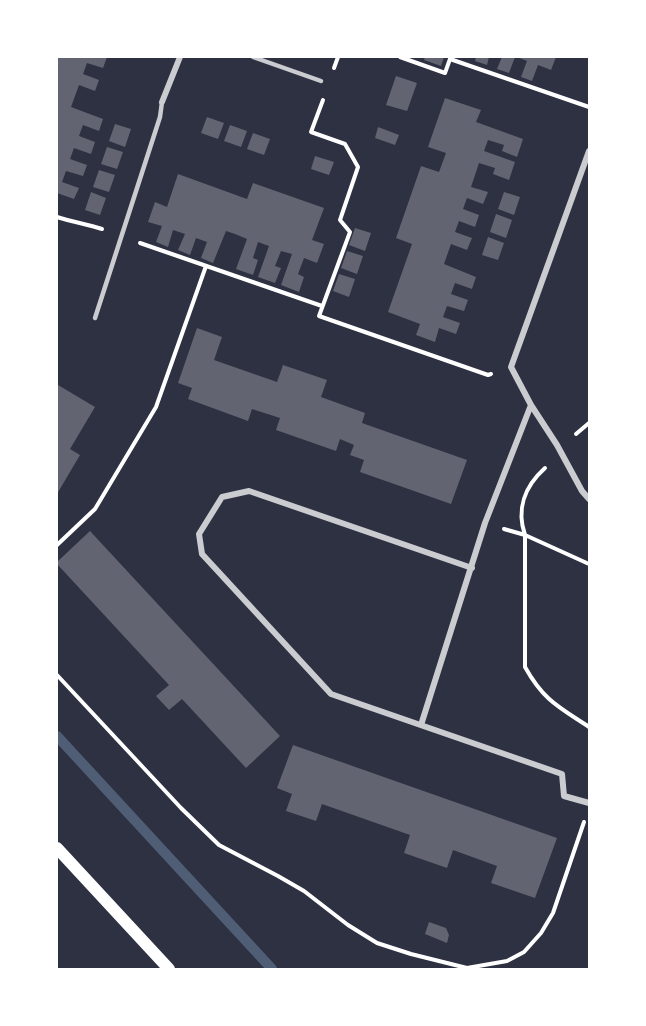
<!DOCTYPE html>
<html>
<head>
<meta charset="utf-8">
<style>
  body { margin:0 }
  #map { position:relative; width:646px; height:1026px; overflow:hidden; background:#2d3142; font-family:Rubik,sans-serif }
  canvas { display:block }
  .frame { position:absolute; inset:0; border:58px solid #fff; pointer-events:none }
</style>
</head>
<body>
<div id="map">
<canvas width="646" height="1026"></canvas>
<div class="frame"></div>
</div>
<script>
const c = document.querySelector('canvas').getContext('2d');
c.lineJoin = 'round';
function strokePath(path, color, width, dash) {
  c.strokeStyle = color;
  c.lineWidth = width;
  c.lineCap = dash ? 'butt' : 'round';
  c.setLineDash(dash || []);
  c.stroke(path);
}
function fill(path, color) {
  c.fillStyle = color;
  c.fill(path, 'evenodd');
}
strokePath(new Path2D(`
  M57,736L272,969`), '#4f5d75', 10);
fill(new Path2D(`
  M57,57H107L103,68L87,63L83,74L99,80L95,91L79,85L71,107L103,119L99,131L83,125L79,136L95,142L91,154L74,148L70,159L87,165L83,176L66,171L62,182L79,188L74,199L57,193Z
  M425,57H444L441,66L424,60Z
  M476,57H489L487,65L475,61Z
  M502,57H515L509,73L497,69Z
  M517,57H556L551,70L538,65L532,81L521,77L527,61Z
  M396,76L417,83L407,111L386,105Z
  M445,98L481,110L476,122L523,139L517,157L502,151L504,145L488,140L484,151L515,162L509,180L493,174L495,168L479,163L471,187L488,192L483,204L467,198L463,209L479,215L475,227L459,221L455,232L472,238L467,250L451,244L444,264L476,277L472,289L455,283L451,294L468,300L464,311L447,306L443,317L460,323L456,334L439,328L435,342L416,335L420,324L388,312L412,244L396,238L421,166L439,172L446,153L428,147Z
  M207,117L224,123L218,139L201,133Z
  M115,124L131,129L125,147L109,141Z
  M230,125L247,131L241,147L224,141Z
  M378,127L399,135L395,145L375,138Z
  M253,133L270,139L264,155L247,149Z
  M107,147L123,152L117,169L101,164Z
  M315,156L334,162L329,175L311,169Z
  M99,170L115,175L109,192L93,187Z
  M178,174L247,199L253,183L324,208L312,240L324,244L317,263L304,258L298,274L304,277L299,292L281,285L292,254L281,251L275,266L281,268L275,283L258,277L269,246L258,242L253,258L258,260L253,275L236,269L247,239L235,234L226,231L213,263L201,258L207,242L196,238L190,255L178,250L185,234L173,230L168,247L156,242L162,226L148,222L155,202L167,207Z
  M91,192L106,198L100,215L85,210Z
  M504,192L520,197L514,215L498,209Z
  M496,214L512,220L506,238L490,232Z
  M355,228L371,233L365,251L349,245Z
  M488,237L504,243L498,260L482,255Z
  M347,251L363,256L357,274L341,268Z
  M339,274L355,279L349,297L333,291Z
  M197,328L222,337L214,360L277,382L283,365L327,380L321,397L365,413L362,423L467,460L451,504L360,472L364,460L350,455L354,445L340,439L336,451L276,430L280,418L252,409L248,421L188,399L192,388L178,383Z
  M58,385L95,407L70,449L80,455L57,494Z
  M90,531L280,736L246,768L182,699L169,710L156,696L169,685L57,564V562Z
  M293,745L557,838L535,898L491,883L497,866L453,850L447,868L404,853L410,835L322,804L316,821L286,811L292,794L277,788Z
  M429,922L446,928L449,935L447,943L425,934Z`), '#626471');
strokePath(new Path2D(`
  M400,57L445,73L450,59L589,107
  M334,68L338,57
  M323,100L311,132L345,144L358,167L340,220L350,232L319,316L488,375L491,374
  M57,217C72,222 87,224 102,229
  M140,243L322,306
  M576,434L589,423
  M545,468C525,486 516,509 525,535V667C544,701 559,707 589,727
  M504,529L525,535L589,564
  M57,545L95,509L156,407L206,266
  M57,675L181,808L219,845L278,876L304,891L348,925L377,943L411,954L467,968L507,961L524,952L541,933L553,913L584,822`), '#fff', 4);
strokePath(new Path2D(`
  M253,57L321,81
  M95,318L160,117L162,102`), '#caccd0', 4.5);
strokePath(new Path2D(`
  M162,102L180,57
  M589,151L511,367L531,405L557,445L582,491L589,499
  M472,568L249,491L222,497L199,534L202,554L331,694L562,774L564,796L589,803
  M421,725L485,523L531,405`), '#caccd0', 6);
strokePath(new Path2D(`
  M57,848L169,969`), '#fff', 12);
</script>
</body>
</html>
